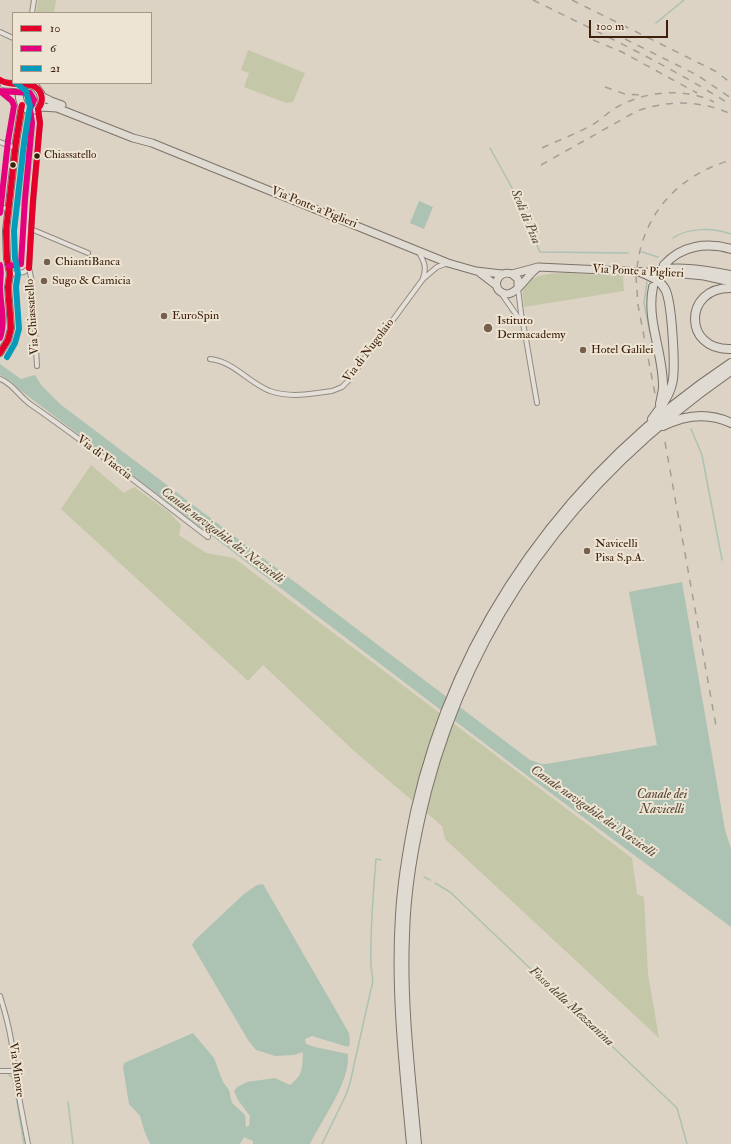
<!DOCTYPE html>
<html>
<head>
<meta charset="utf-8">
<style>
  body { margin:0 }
  #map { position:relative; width:731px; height:1144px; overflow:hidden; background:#dcd3c5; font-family:"IM FELL Double Pica",serif }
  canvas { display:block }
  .legend { position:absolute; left:12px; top:12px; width:140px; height:72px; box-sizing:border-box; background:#eee4d3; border:1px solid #a79683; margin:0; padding:5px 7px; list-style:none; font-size:12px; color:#3d200c }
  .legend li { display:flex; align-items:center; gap:8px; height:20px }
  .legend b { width:20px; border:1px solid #a79683 }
  .scale { position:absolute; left:589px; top:20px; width:79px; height:18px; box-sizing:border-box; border:2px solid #3d200c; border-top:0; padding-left:5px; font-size:12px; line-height:14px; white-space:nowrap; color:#3d200c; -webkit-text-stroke:3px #eee4d3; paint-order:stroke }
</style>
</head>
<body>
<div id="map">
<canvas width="731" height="1144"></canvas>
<ul class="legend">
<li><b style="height:5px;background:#e4002b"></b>10</li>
<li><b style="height:5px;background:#e5007d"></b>6</li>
<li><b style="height:5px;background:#069bbb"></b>21</li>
</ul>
<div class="scale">100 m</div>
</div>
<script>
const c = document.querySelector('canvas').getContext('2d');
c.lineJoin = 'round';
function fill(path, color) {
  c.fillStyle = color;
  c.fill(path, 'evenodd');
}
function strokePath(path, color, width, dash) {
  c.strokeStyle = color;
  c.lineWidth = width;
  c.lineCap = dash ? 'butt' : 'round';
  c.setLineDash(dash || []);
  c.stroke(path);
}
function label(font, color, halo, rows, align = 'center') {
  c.font = font + ' "IM FELL Double Pica",serif';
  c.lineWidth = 4;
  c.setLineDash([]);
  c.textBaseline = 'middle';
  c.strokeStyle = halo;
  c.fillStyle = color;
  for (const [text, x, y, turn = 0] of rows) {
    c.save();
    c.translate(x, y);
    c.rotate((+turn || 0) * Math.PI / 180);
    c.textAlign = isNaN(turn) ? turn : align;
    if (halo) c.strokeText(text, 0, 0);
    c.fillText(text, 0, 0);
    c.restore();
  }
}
fill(new Path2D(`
  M38,0H56L54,13H36Z
  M248,50L305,73L293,102L286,103L244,87L249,73L241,70Z
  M25 98a6 6 0 1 1 12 0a6 6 0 1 1-12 0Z
  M24,114L35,117L36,131L28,206H16Z
  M562,273L623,276L624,291L524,307C524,302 522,296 523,291C528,274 548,274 562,273Z
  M91,465L124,493L134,487L169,512L181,525L179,535L206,553L234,558L632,858L637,894L644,897L648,974L659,1038L445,839L442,826L354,751L263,665L248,681L61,509Z`), '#c5c7a9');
fill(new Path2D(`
  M419,201L433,207L424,229L410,223Z
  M0,364L21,379L35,375L42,386L60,404L477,720L530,760L542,764H546L657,745L629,592L682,582L725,830L731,849V927L521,771L28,396L0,375Z
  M263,884L349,1033L350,1044L348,1047L312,1036L305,1039L306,1044L315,1047L348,1054C350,1083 323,1117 310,1144H253V1141L244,1137L240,1144H150L144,1130L140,1116L129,1104L123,1067L124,1063L193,1033L214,1058L223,1082L229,1090L232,1103L245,1115L246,1127L249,1126L250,1116L238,1100L234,1091L237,1087L247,1082L275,1078L290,1085C304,1074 302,1068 303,1052L294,1055L275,1056L256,1050L248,1040L192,945L195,940L244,894L257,885Z`), '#acc2b2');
strokePath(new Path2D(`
  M656,23L684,0
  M490,148L511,186L540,252L628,253
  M673,238C689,227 713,228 731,234
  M642,252L658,257
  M647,282L644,303L650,333
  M691,429L702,455L722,560
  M424,877L430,880
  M435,883L450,892L677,1108L687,1144
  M9,1075L13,1078L24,1144
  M68,1102L73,1144
  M322,1144L346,1095L350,1083L371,989C375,982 371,972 371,965C370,929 373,894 376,859L381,860`), '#acc2b2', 1.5);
const street = new Path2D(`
  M32,13L34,0
  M0,32L13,38
  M0,142L15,148
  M0,207L7,209
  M31,229L88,253
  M418,251C424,261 427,267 423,278
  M10,274L24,272L29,268
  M518,288L521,313L526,339L537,403
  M501,293L520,320
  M210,359C233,361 249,383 270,391C290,398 312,394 332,391L342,387L348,381L423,279L437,267L448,263
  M37,366L32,282L29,268L31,229L40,123L38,109
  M0,379C12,383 20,397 30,404C91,446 149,492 208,537
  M0,996C8,1021 14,1045 14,1071L28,1144
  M0,1071H14`);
const secondary = new Path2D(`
  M0,353L8,340L11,328L8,287L10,274L7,259L6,231L16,142L22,105`);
const primary = new Path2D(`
  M4,84L24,85L29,84L36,87L41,94L42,102L40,107L36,110H28C19,105 16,93 24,85
  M41,96L51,101L62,105
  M40,107L57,108L133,138L152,143L448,263L476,271L502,274
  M662,272L704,276L731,282
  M480,273L497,286
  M512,274L538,267L625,271
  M518,287V279L512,274C498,269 490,288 503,293C515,299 527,275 536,269`);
const highway = new Path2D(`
  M664,265C682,245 707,242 731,249
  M640,272C650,276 660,280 665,289C672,301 676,371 672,384C669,397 660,408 652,419
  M649,272C675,265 704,270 731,275
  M653,287C646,320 663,352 663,386C663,392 661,398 660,404
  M731,288C683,287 683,351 731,349
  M663,426C685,415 708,412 731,423
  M411,1144C404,1068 395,991 400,915C402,880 408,846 415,812C457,624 572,469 731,363
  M417,1144C411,1075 402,1005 405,935C406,887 415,838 427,791C474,613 581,475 731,371`);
strokePath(street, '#938a80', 6);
strokePath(secondary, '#7c7268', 8);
strokePath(primary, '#7c7268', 9);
strokePath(highway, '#7c7268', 10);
strokePath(street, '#e4e0d9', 4);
strokePath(secondary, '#e4e0d9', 6);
strokePath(primary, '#dfdad2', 7);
strokePath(highway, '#dfdad2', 8);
strokePath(new Path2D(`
  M533,0C600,33 668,65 731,105
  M572,0L693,60L715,71L731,83
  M625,39L697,75L731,98
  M593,40L622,52L697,93
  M605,87L625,94L642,95
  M542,148C559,140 576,134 592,125C601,120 608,112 617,107C646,91 684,87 714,102
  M541,165L637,111C669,100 700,100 731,114
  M637,268C643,213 679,175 731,160
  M636,276L638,305L655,394
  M665,442L716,726`), '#a59e97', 1.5, [7, 7]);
const primaryBridge = new Path2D(`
  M625,271L640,272`);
strokePath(primaryBridge, '#7c7268', 9, []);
strokePath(primaryBridge, '#dfdad2', 7);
strokePath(new Path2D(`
  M0,80C13,89 35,78 41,94C43,100 42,104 38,109
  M29,268L33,200L40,123L38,109
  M0,353L8,340L11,328L8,287L10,274L7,259L6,231L16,142L22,105`), '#e4002b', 6);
strokePath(new Path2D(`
  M0,91L30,93L34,100L30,109L32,123L25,199L21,264L9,266
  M0,91L12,101L14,106L8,141L0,213
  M0,265C2,274 0,278 0,287C0,304 6,321 0,338`), '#e5007d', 6);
strokePath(new Path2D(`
  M7,357L15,343L19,329L16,287L18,274L15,258L14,231L24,143L30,106L26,91L16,83`), '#069bbb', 6);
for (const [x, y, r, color] of [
  [37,156,3.5,"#3d200c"],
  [13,165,3.5,"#3d200c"],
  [47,262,4,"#755f4d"],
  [44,281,4,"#755f4d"],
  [164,316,4,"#755f4d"],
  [488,328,5,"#755f4d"],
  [583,350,4,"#755f4d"],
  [587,551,4,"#755f4d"]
]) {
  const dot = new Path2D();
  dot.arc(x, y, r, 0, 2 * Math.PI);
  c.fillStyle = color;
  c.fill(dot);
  strokePath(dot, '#eee4d3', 1.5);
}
label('11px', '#3d200c', '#eee4d3', [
  ["Chiassatello",44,156]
], 'left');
label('12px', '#3d200c', '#eee4d3', [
  ["Via Ponte a Piglieri",314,208,22],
  ["Via Ponte a Piglieri",638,272,3],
  ["Via Chiassatello",33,317,-94],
  ["Via di Nugolaio",369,351,-53],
  ["Via di Viaccia",104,458,37],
  ["Via Minore",16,1070,82]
]);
label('12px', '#3d200c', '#eee4d3', [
  ["ChiantiBanca",55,262],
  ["Sugo & Camicia",52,281],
  ["EuroSpin",172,316],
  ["Istituto",497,321],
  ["Dermacademy",497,335],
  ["Hotel Galilei",591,350],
  ["Navicelli",595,544],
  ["Pisa S.p.A.",595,558]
], 'left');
label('italic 13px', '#544634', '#eee4d3', [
  ["Scoli di Pisa",525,217,67],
  ["Canale navigabile dei Navicelli",222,536,37],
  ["Canale dei",662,795],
  ["Navicelli",662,810],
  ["Canale navigabile dei Navicelli",593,812,35],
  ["Fosso della Mezzanina",571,1007,43]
]);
</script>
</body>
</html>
